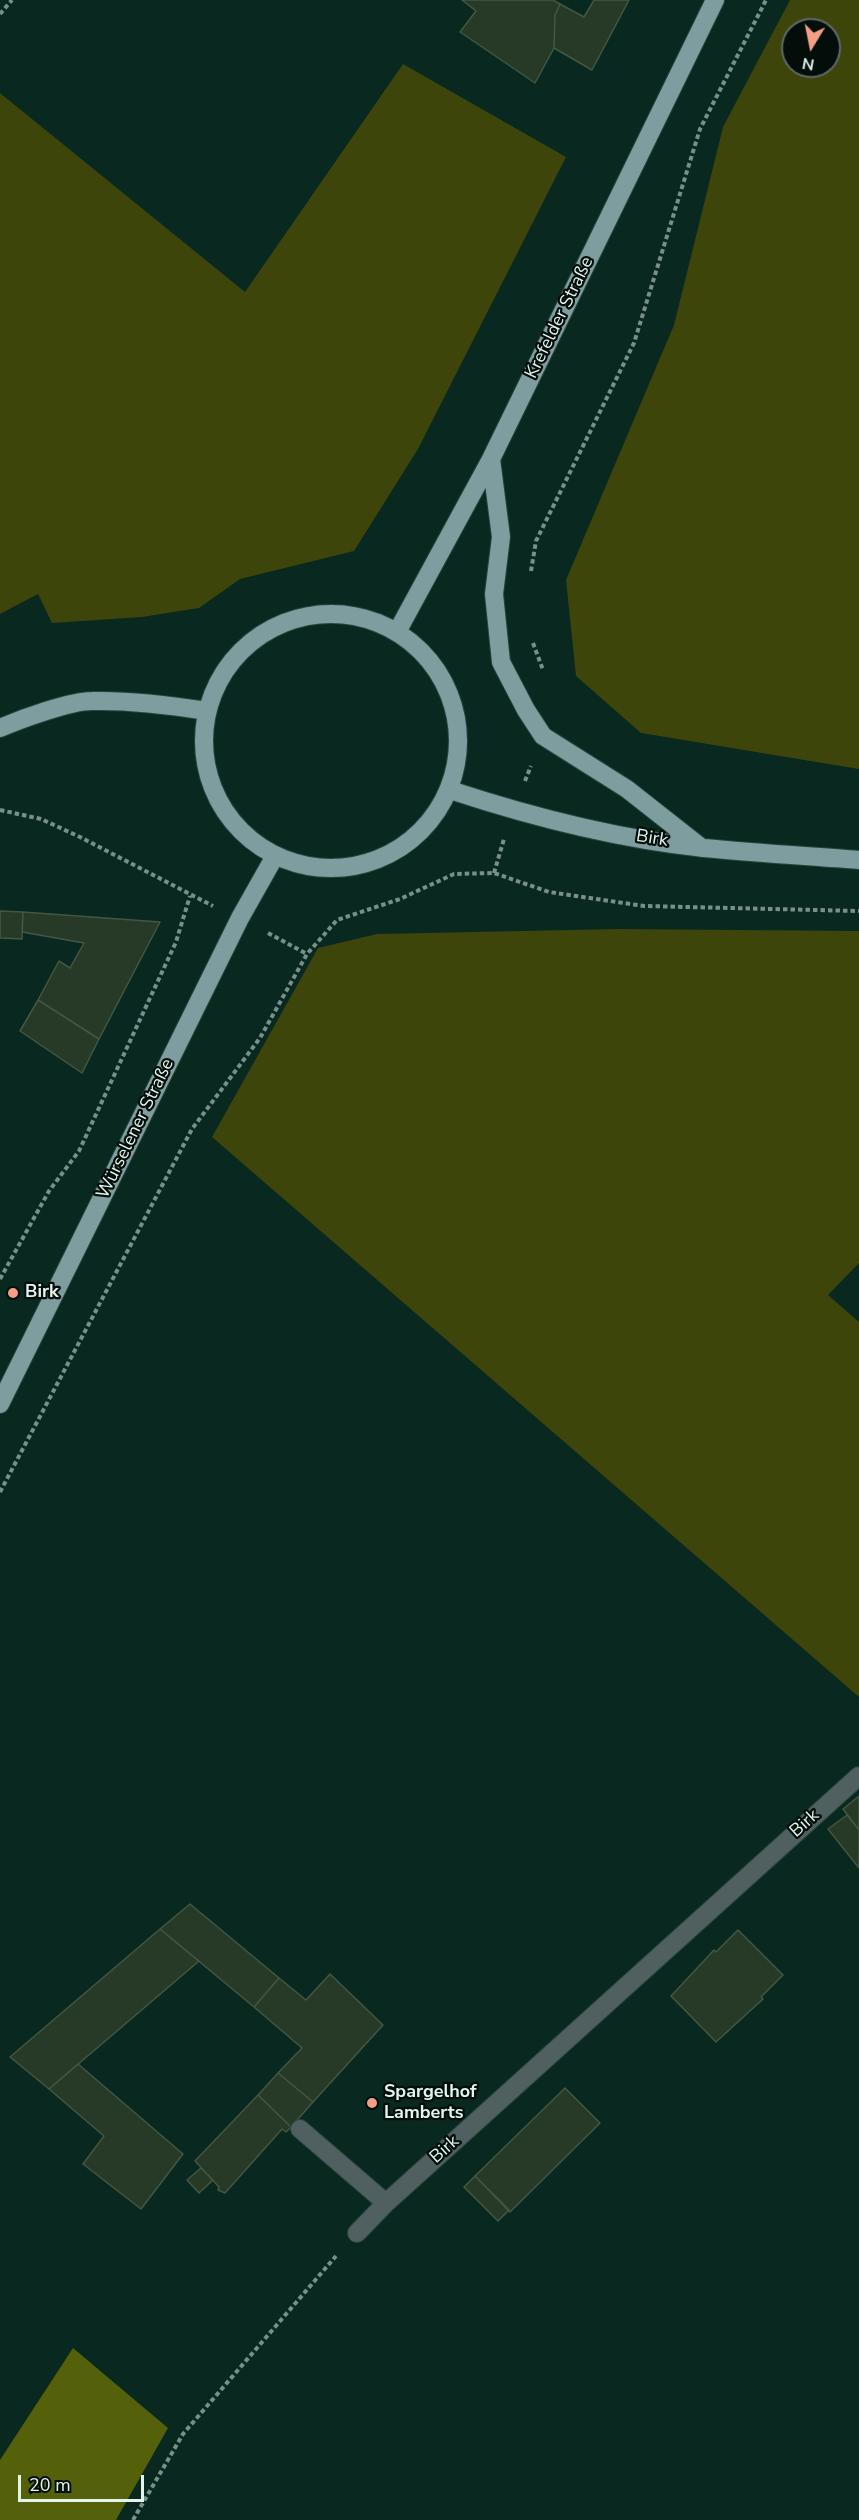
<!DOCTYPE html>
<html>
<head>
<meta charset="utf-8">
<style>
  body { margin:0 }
  #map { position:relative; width:859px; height:2520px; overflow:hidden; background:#082820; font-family:"Nunito Sans",sans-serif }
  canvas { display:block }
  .north { position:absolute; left:781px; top:18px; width:60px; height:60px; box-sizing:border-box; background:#030e0a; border:2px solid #5d6a65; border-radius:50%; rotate:190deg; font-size:16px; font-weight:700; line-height:24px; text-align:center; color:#e3f4ee }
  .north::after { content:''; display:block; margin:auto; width:21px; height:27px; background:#f49e88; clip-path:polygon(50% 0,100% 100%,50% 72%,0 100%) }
  .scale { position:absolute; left:18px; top:2475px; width:126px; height:27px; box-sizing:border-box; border:3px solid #e3f4ee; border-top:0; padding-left:8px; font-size:18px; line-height:21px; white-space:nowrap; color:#e3f4ee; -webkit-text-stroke:4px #030e0a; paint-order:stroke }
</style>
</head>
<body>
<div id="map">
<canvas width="859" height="2520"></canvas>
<div class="north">N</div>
<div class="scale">20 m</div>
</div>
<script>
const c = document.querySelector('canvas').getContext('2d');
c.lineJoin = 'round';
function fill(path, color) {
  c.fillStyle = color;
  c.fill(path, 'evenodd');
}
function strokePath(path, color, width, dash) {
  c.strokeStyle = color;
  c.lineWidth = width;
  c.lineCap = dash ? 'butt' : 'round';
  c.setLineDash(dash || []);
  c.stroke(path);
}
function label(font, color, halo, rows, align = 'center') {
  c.font = font + ' "Nunito Sans",sans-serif';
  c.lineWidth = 4.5;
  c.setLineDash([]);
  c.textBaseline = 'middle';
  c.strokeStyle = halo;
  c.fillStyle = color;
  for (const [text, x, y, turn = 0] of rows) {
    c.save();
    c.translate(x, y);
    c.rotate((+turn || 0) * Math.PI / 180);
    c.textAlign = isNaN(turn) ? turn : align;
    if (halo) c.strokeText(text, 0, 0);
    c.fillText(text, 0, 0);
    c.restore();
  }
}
fill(new Path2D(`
  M790,0H859V769L641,733L576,676L566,580L674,325L723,127ZM793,30H829V66H793Z
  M403,64L566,157L418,449L354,551L240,579L199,608L142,617L52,623L38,594L0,614V93L245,292Z
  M618,929L859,931V1263L828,1295L859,1322V1697L212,1137L318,948L377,934Z`), '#3d450a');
fill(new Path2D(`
  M73,2348L168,2428L116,2520H0V2460Z`), '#55600a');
const building = new Path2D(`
  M462,0H553L560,4L555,15L554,48L535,83L460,32L476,11Z
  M594,0H629L592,70L554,48L555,15L560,4L584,17Z
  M0,911L23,912L22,939L0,938Z
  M23,912L160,922L99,1039L38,1000L59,961L70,968L84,943L22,932Z
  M38,1000L99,1039L82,1073L20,1031Z
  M859,1796V1830L843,1809Z
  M847,1815L859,1830V1868L828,1829Z
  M190,1904L279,1978L254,2007L160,1929Z
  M160,1929L199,1961L49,2089L10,2057Z
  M738,1930L783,1975L761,1997L763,1999L716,2042L671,1996L714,1950L716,1952Z
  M330,1974L383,2025L313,2102L278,2073L302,2048L254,2007L279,1978L306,2000Z
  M78,2064L183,2154L141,2209L83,2164L104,2136L49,2089Z
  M278,2073L313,2102L291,2127L258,2095Z
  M565,2088L600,2123L510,2212L475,2176Z
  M258,2095L291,2127L286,2132L282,2129L225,2193L218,2190L219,2187L195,2161Z
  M201,2168L213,2180L199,2193L187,2180Z
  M475,2176L509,2210L498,2221L464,2187Z`);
fill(building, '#273a27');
strokePath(building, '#435743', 1.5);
const minor = new Path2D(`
  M300,2129L386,2203
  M357,2233L386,2203L859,1776`);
const major = new Path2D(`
  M491,459L501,537L494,594L501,662L526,710L543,736L627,789L702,848
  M204 741a127 127 0 1 1 254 0a127 127 0 1 1-254 0Z
  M397,632L491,459L715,0
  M0,728C21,719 70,701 92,701C131,700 169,705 207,711
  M450,790C532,817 617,839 704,848C755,853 807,856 859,860
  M0,1404L240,918L275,856`);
strokePath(minor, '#27453d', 20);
strokePath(major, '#27453d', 20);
strokePath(new Path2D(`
  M0,14L12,0
  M531,571L536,541L634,343L700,129L766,0
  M533,643L543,670
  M525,781L531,766
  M0,810L41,819L80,837L213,906
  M494,873L504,839
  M268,933L307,954
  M0,1279L49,1191L79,1151L176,942L190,896
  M0,1492L192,1129L260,1038L307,954L337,920L400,899L454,874L494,873L549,892L644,906L859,911
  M133,2520L183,2434L336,2256`), '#789089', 4, [4.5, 3]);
strokePath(minor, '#505f60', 18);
strokePath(major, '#7e9d9e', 18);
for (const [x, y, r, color] of [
  [13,1293,6,"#f49e88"],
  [372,2103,6,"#f49e88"]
]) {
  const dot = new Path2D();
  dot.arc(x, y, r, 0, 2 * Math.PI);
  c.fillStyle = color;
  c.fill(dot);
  strokePath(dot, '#030e0a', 2);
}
label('18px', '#e3f4ee', '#030e0a', [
  ["Krefelder Straße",560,318,-64],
  ["Birk",652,839,9],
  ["Würselener Straße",136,1129,-64],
  ["Birk",805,1824,-42],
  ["Birk",445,2150,-42]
]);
label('bold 18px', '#e3f4ee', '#030e0a', [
  ["Birk",25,1293],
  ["Spargelhof",384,2093],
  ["Lamberts",384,2114]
], 'left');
</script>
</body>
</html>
